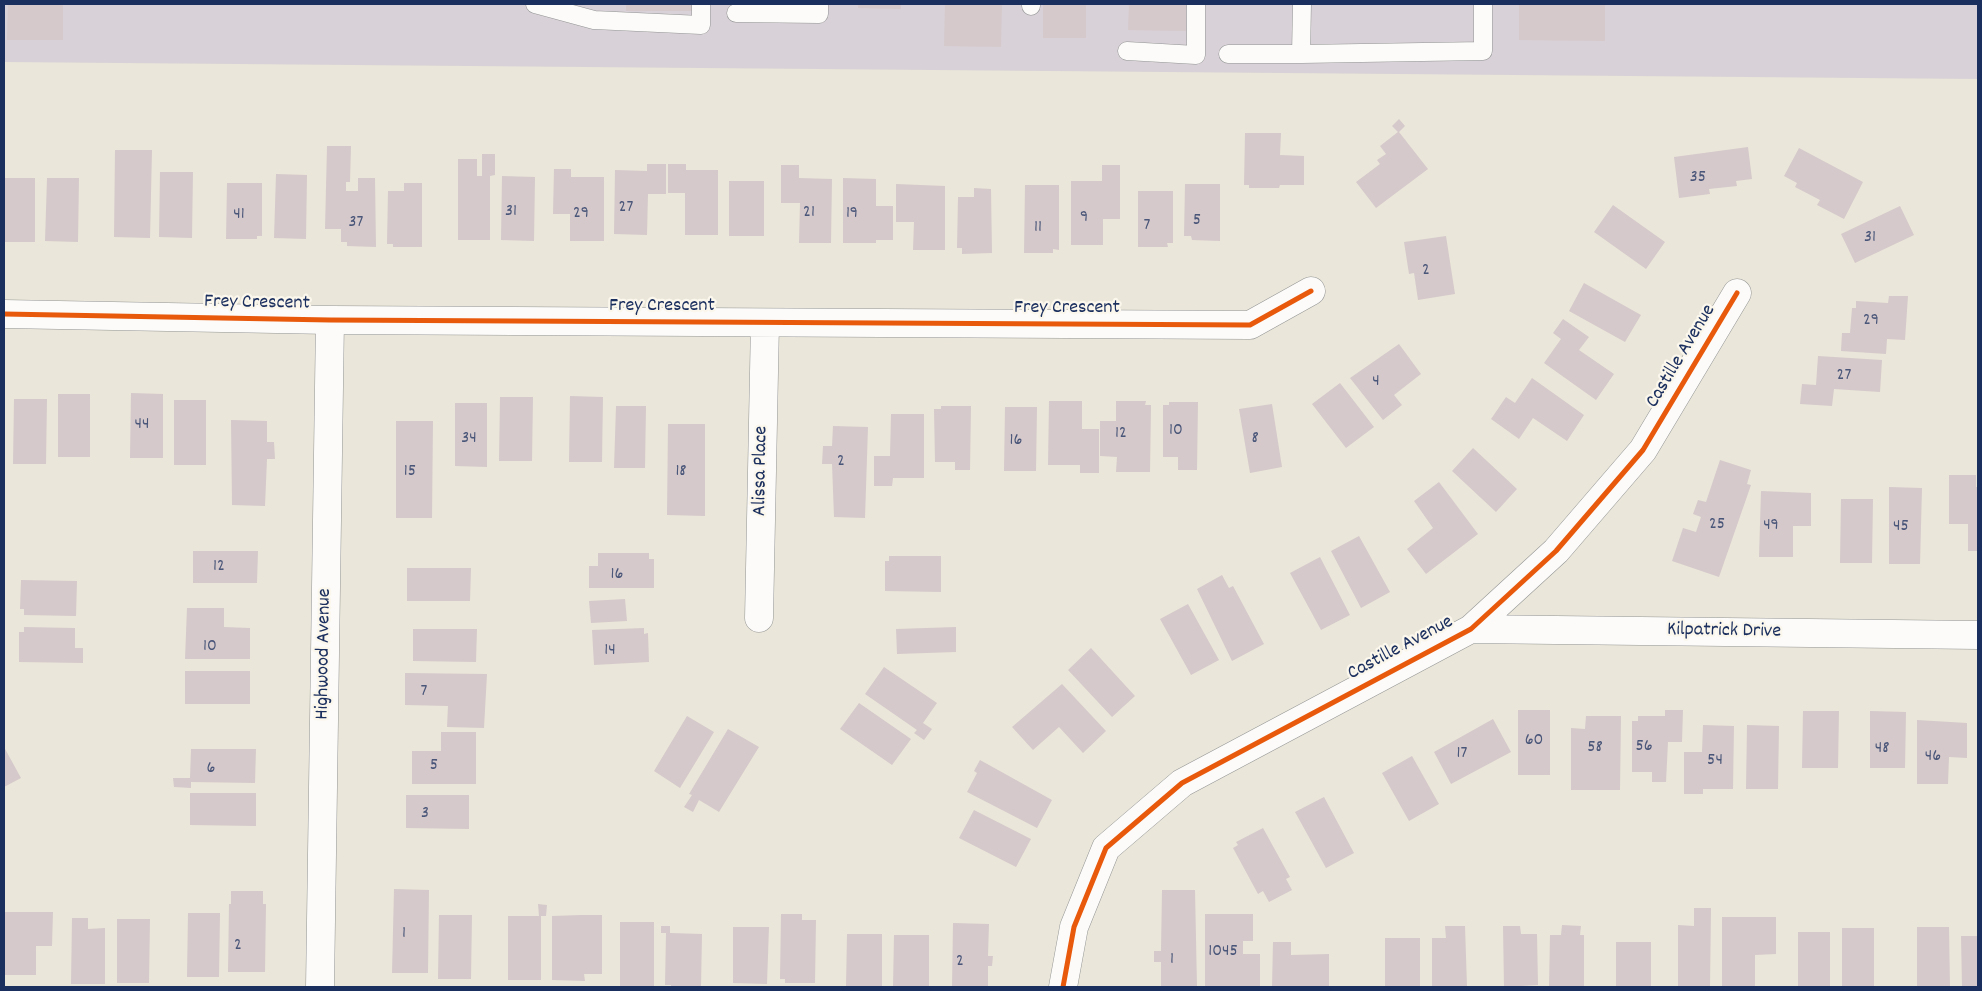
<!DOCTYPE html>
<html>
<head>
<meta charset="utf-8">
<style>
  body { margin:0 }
  #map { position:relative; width:1982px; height:991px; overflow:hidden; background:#eae6d9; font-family:Dekko,sans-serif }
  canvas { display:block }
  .frame { position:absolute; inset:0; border:5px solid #1b2f5e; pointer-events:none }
</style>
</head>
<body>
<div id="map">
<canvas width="1982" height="991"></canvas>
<div class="frame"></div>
</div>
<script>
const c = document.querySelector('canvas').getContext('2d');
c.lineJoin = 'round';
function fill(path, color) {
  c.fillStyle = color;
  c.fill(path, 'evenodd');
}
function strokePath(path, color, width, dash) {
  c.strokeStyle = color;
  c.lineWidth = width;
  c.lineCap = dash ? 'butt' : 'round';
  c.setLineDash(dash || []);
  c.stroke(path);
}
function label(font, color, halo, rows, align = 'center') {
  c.font = font + ' Dekko,sans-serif';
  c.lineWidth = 4.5;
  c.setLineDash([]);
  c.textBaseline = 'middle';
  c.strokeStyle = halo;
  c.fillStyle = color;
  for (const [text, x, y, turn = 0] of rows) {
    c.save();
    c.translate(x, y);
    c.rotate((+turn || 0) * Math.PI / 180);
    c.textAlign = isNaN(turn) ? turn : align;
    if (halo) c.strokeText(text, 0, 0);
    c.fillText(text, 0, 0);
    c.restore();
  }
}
fill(new Path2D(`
  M4,4H1978V79L4,62Z`), '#d8d1d7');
fill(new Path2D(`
  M8,4H63V40H7Z
  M626,4H695L694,11H626Z
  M858,4H901V9L858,8Z
  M945,4H1002L1001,47L944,46Z
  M1043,4H1086V38H1043Z
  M1129,4H1186V31L1128,30Z
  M1519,4H1605V41L1519,40Z
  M1399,119L1405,126L1399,132L1428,169L1376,208L1356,182L1380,164L1377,160L1386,154L1380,146L1398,132L1392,126Z
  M1245,133H1281L1280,155L1304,156V185H1280L1279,188H1249V185H1244Z
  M327,146H351L350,182H346V191H358V178H375L376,247L347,246V242H341V229H325Z
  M1748,147L1752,179L1736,181L1737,186L1709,189L1710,194L1679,198L1674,157Z
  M1799,148L1863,182L1844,219L1817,205L1820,200L1795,187L1797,183L1784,176Z
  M115,150H152L150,238L114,237Z
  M482,154H495V175L490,176V240H458V159H477V176H482Z
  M647,164H666V194H648L647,235L614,234L615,170L647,171Z
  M668,164H686V170H718V235H685V193H668Z
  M781,165H799V178L832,179L831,243H799L800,203H781Z
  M1102,165H1120V219H1103V245H1071V181H1102Z
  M554,169H571V177H604V241H570V214H553Z
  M160,172H193L192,238L159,237Z
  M276,174L307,175L306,239L274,238Z
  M502,176L535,177L534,241L501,240Z
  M4,178H35V242H4Z
  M47,178H79L78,242L45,241Z
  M843,178L876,179V206H893V240H876V243H843Z
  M729,181H764V236H729Z
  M227,183H262V236H257V239H226Z
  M404,183H422V247H393V244H387L388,191H404Z
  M896,184L945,186V250H913L914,222H896Z
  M1185,184H1220V241L1192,240L1191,236H1184Z
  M1025,185H1059V250L1053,249V253H1024Z
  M974,188L991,189L992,253L962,254V248H957L958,197H974Z
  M1138,191H1173V243H1167L1168,247H1138Z
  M1613,205L1665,242L1646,269L1594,232Z
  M1900,206L1914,235L1855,263L1841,234Z
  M1446,236L1455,294L1418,300L1414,273L1409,274L1404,242Z
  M1584,283L1641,315L1625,342L1569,311Z
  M1889,296H1908L1905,340L1887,339L1886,354L1841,351L1842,333H1850L1852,308H1856V301L1888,303Z
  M1563,319L1589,337L1579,350L1614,374L1596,400L1544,363L1561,339L1553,333Z
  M1399,344L1421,374L1394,395L1402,405L1383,420L1350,378Z
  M1818,356L1882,360L1880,392L1834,389L1832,406L1800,404L1802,384L1816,385Z
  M1532,378L1584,415L1567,441L1533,418L1519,439L1491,419L1506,397L1515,403Z
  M1340,383L1374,427L1346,448L1312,404Z
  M131,393L163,394V458H130Z
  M58,394H90V457H58Z
  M570,396L603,397L602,462H569Z
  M500,397H533L532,461H499Z
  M14,399H47L46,464H13Z
  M174,400H206V465H174Z
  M1049,401H1082V429H1099V473H1080V465H1048Z
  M1116,401H1146L1145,405H1151L1150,472H1116L1117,457L1100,456V421H1116Z
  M1169,402H1198L1197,470H1178V457H1163V405H1169Z
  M455,403H487V467L455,466Z
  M1272,404L1282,467L1250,473L1239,409Z
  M616,406H646L645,468H614Z
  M941,406H971L970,470H955V462H935L934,409H941Z
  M1005,407H1037L1036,471H1004Z
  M891,414H924V478H893L892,486H874V456H890Z
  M231,420L267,421V442H274L275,459H267L265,506L232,505Z
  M396,421H433L432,518H396Z
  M668,424H705V516L667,515Z
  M833,426L868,427L865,518L834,517L832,464H822L823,446H832Z
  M1473,448L1517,489L1496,512L1452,471Z
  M1720,460L1751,470L1747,484L1751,485L1719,577L1672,561L1683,528L1696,532L1701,517L1693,514L1698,500L1706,502Z
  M1949,475H1976V487H1978V551H1968V524H1949Z
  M1439,482L1478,534L1426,574L1407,549L1433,528L1414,501Z
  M1889,487L1922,488L1920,564H1889Z
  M1761,491L1811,493V526H1793V557H1759Z
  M1841,499H1873L1872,563H1840Z
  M1359,536L1390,592L1361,608L1331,551Z
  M193,551H258L257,583H193Z
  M598,553H649V559H654V588H589V566H598Z
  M889,556H941V592L885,591V561H889Z
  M1320,557L1350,615L1321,630L1290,573Z
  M407,568H471L470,601H407Z
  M1222,575L1229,588L1233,586L1264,644L1232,661L1197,589Z
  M21,580L77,581L76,616L24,615V609H20Z
  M625,599L627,621L591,623L589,601Z
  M1188,604L1219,660L1191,675L1160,619Z
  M187,608H224V627L250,628V659H185Z
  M24,627L75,628V648H83V663L19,662V632H24Z
  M956,627V652L897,654L896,629Z
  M644,628V634L648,633L649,662L594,665L592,630Z
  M413,629H477L476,662L413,661Z
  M1091,648L1135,696L1112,717L1068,670Z
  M884,667L937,703L923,723L932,729L924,740L914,733L917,730L865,694Z
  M185,671H250V704H185Z
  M405,673L487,674L484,728L447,727L448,706L405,705Z
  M1062,684L1106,731L1083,753L1059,727L1033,750L1012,727Z
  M859,703L911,739L892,765L840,729Z
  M1518,710H1550V775H1518Z
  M1665,710H1683L1682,742H1668L1666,782H1652V772H1632V721H1638V716H1665Z
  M1803,711H1839L1838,768H1802Z
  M1870,711L1906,712L1905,768H1870Z
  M687,716L714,732L680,788L654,771Z
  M1586,716H1621L1620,790H1571V728L1585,729Z
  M1493,719L1511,752L1451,784L1434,752Z
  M1917,720L1967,723V758L1949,757L1948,784H1917Z
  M1703,725L1734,726L1733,789H1703V794H1684V752H1702Z
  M1747,725L1779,726L1778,789H1746Z
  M728,729L759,747L719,812L699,800L693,812L684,807L692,795L689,794Z
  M441,732H476V784H412V751H441Z
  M4,747L21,778L4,787Z
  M191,749H256L255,783L191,782V788L174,787L173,778H190Z
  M1412,756L1439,804L1409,821L1382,773Z
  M980,760L1052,800L1037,828L967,792L977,773L974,771Z
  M190,793H256V826L190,825Z
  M406,795H469V829L406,828Z
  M1324,797L1354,853L1326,868L1295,812Z
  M974,810L1031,839L1016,867L959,838Z
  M1263,828L1290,877L1286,879L1292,890L1269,902L1263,891L1258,894L1233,848L1238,845L1236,842Z
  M394,889L429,890L428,973H392Z
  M1162,890H1195L1197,987H1161V962H1154V951H1161Z
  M231,891H263V904H266L265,972H228L229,904H231Z
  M538,904L547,905L546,916H541V980H508V916H539Z
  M1694,908H1711L1710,987H1678V925L1694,926Z
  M4,912H53L52,946H36V975H4Z
  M188,913H220L219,977H187Z
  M781,914H802V920H816L815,983H785V979H780Z
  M1205,914H1253V941H1243V954H1260V987H1205Z
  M439,915H472L471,979H438Z
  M581,915H602V974H584L585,981L552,980V916Z
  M1722,917H1776V954L1755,955V987H1722Z
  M72,918H88V929L105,928V984H71Z
  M117,919H150L149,983H117Z
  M620,922H654V987H620Z
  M953,923L989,924L988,956H993L992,966H988V987H952Z
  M1562,925L1581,926L1580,935H1584V987H1549L1550,935H1561Z
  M661,926H670V933L702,934L701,987H671V985H665L666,933H661Z
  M1445,926H1465L1467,987H1432V938H1446Z
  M1503,926H1520L1521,934H1537L1538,985L1504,987Z
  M733,927H769L767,984L733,983Z
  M1917,927H1949L1950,987H1917Z
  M1842,928H1874V987H1842Z
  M1798,932H1830V987H1798Z
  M847,934H882V987H846Z
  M894,935H929V987H893Z
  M1961,936H1978V987H1962Z
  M1385,938H1420V987H1385Z
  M1273,942H1291V955L1329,954V987H1272Z
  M1616,942H1651V987H1616Z`), '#d5c9cb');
const service = new Path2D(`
  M535,4L594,20L701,25V4
  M1302,4L1301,54L1483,51V4
  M1031,6V4
  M736,13L819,14V4
  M1127,51L1196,55V4
  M1228,54H1301`);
const minor = new Path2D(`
  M4,314L330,320L1250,325L1311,291
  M759,618L765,323
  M1471,629L1978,635
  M320,987L330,320
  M1063,987L1074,927L1106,848L1182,783L1471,629L1556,551L1643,450L1737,293`);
strokePath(service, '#939595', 19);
strokePath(minor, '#939595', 29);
strokePath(service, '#fcfbf9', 18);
strokePath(minor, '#fcfbf9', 28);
strokePath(new Path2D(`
  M4,314L330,320L1250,325L1311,291
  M1063,987L1074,927L1106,848L1182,783L1471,629L1556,551L1643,450L1737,293`), '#e8590c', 5);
label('18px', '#4a5679', null, [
  ["35",1698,179],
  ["27",626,209],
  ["31",511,213],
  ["21",809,214],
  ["29",581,215],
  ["19",852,215],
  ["41",239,216],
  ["9",1084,219],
  ["5",1197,222],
  ["37",356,224],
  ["7",1147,227],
  ["11",1038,229],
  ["31",1870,239],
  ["2",1426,272],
  ["29",1871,322],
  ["27",1844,377],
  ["4",1376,383],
  ["44",142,426],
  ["10",1176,432],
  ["12",1121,435],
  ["34",469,440],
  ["8",1255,440],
  ["16",1016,442],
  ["2",841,463],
  ["15",410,473],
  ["18",681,473],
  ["25",1717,526],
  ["49",1771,527],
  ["45",1901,528],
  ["12",219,568],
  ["16",617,576],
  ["10",210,648],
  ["14",610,652],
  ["7",424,693],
  ["60",1534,742],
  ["56",1644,748],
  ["58",1595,749],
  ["48",1882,750],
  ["17",1462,755],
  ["46",1933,758],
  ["54",1715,762],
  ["5",434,767],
  ["6",211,770],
  ["3",425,815],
  ["1",404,935],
  ["2",238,947],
  ["1045",1223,953],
  ["1",1172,961],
  ["2",960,963]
]);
label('20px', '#1b2f5e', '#fbf7ec', [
  ["Frey Crescent",257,304,1],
  ["Frey Crescent",662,307],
  ["Frey Crescent",1067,309],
  ["Castille Avenue",1682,357,-59],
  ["Alissa Place",762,471,-89],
  ["Kilpatrick Drive",1724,632,1],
  ["Castille Avenue",1401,649,-28],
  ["Highwood Avenue",325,654,-89]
]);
</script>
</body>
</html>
